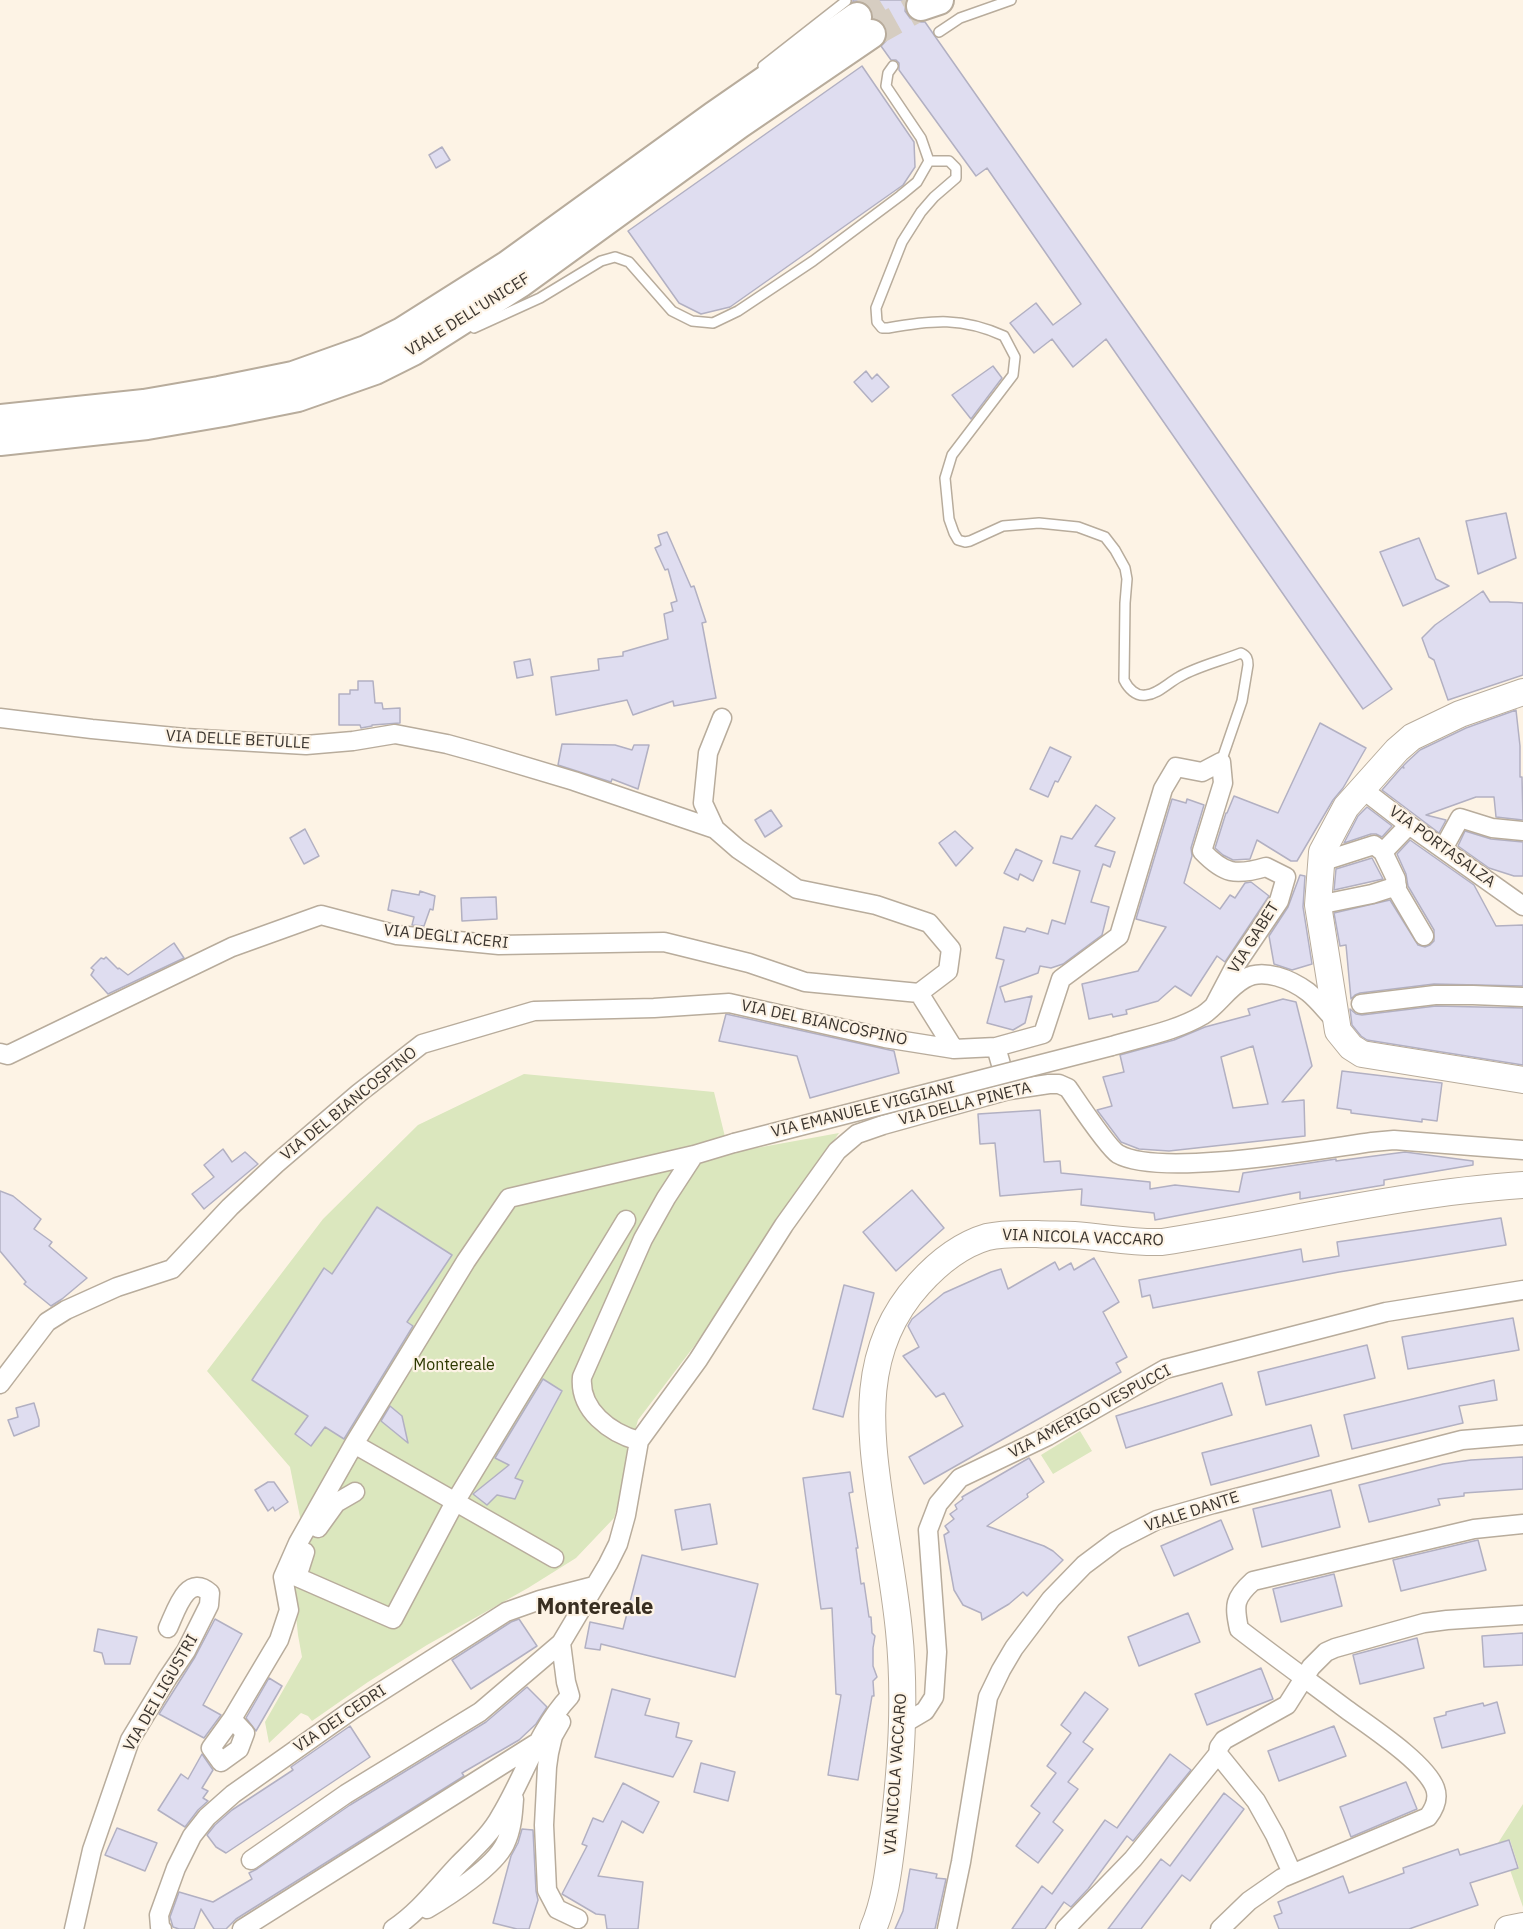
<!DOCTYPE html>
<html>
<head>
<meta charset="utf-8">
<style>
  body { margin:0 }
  canvas { display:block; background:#fdf3e5 }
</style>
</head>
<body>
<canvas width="1523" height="1929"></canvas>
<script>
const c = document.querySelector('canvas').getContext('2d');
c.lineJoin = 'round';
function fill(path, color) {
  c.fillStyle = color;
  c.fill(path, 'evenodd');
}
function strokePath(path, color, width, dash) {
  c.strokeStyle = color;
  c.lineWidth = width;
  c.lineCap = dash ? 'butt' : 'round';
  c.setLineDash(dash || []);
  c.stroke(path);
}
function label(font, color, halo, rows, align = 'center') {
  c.font = font + ' "IBM Plex Sans",sans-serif';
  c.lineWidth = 4.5;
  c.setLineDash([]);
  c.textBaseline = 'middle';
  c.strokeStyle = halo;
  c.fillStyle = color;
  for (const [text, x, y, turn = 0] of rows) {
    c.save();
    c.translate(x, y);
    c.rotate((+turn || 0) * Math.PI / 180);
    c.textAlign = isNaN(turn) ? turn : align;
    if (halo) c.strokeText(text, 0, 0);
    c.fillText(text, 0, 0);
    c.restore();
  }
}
fill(new Path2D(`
  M524,1074L714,1092L729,1153L839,1133L695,1345L638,1420L626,1462L623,1487L614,1518L576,1558L528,1588L427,1645L368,1682L312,1721L308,1716L301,1713L269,1743L265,1722L302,1657L298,1635L292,1577L301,1522L290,1467L207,1371L323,1219L418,1125Z
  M1080,1431L1092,1451L1053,1474L1041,1455Z
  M1523,1804V1907L1510,1870L1519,1868L1510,1840L1498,1843Z`), '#dbe7be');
const building = new Path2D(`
  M853,0H906L905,11L910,18L917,22H925L1392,689L1363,709L1106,339L1073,367L1052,339L1034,353L1010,323L1036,303L1053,325L1081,304L987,168L976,176L899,70V63L896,60H891L881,46L886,41L887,33L884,24L879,19L873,18L871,8L865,2H853Z
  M862,66L914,142L915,167L903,185L730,307L701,314L679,303L628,231Z
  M442,147L450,160L436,168L429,155Z
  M993,366L1002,378L971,419L952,395Z
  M866,371L872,379L877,374L889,387L872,402L854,382Z
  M1506,513L1516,558L1478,574L1466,521Z
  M667,532L691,587L694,586L706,622L702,623L716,698L674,706L673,701L633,715L627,700L556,715L551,677L599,670L598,659L623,656V652L668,639L664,614L673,611L671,603L677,601L668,569L665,570L655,548L661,545L658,535Z
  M1419,538L1436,579L1449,586L1403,606L1380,552Z
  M1483,591L1490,602H1508L1523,603V675L1448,700L1434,660L1429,657L1422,638L1435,625Z
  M530,659L533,675L517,678L514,662Z
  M358,681H373L375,703H382L383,709L400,708V723L372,725V726L361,728L360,725H339V694H350V690H358Z
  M1516,710L1520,746V777H1522L1523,820L1496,817L1494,797H1476L1426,815L1446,820L1439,833L1382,790L1402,767L1404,768L1403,766L1408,761L1420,750L1466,728Z
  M1320,723L1366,748L1343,788L1333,800L1297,861H1291L1257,840L1250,859L1233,860L1223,855L1215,848L1226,813H1227L1234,796L1278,813Z
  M562,744L615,745L632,750L634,745H649L638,789L612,779L611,782L558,765Z
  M1050,747L1071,757L1058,782L1055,781L1048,797L1030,789Z
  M1172,799L1186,803L1187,799L1204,805L1191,848L1192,856L1184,883L1220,909L1230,895L1235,898L1245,883L1251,882L1269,896L1225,962L1217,956L1191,996L1175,986L1158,1001L1126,1010L1127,1014L1113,1017L1112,1014L1089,1019L1082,984L1138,971L1166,927L1136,919Z
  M1096,805L1115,818L1095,846L1115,852L1110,867L1103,864L1091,902L1109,907L1102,935L1063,964L1051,968L1040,966L1038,973L1000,987L1005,1002L1032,996L1025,1023L1013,1030L987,1023L1004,960L996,958L1004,927L1025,932L1027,928L1048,934L1052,920L1065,924L1080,871L1053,863L1061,836L1072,839Z
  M1367,807L1392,826L1382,837L1376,834H1371L1344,843L1358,816Z
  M771,810L782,826L765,837L755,820Z
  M305,829L319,856L304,864L290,838Z
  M955,831L973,848L956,866L939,843Z
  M1465,831L1491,839L1523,842V876H1514L1489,868L1458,846Z
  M1410,840L1474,885L1496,926L1523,925V986L1434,984L1360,993L1355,995L1351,999L1346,945L1340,946L1334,913L1390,900L1418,945L1425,947L1430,945L1434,941V930L1408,886L1406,874L1397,854Z
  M1016,849L1042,861L1033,881L1020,874L1018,880L1004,873Z
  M1372,858L1383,879L1334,890L1336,869Z
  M1300,875L1305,876L1303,907L1312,964L1292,970L1274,964L1269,936L1288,907Z
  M392,890L419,895L420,891L435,896L433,910L430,909L424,926L412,925L414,917L388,910Z
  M496,897L497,919L462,921L461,898Z
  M174,943L184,958L108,994L91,975L94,970L91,968L101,958L104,959L106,957L118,969L119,968L128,975Z
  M1283,999L1296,1002L1312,1066L1282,1102L1304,1100L1305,1136L1169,1151L1139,1149L1121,1142L1097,1110L1112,1106L1103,1077L1124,1072L1120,1055L1174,1040L1205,1027L1250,1015L1248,1009ZM1253,1046L1268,1104L1233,1108L1221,1057Z
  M1436,1006L1523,1008V1065L1367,1040L1361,1036L1352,1025L1350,1009L1356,1014L1362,1015Z
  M726,1014L894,1051L899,1073L810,1098L797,1056L719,1041Z
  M1342,1071L1442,1083L1437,1121L1422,1119V1122L1351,1113V1110L1337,1108Z
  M1040,1110L1044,1162L1060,1161L1061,1173L1150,1182V1189L1175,1185L1239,1192L1243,1173L1336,1159V1161L1405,1152L1473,1161V1165L1384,1180V1185L1300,1199V1192L1155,1220L1154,1213L1081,1205L1082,1189L1000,1196L995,1143L980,1144L978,1114Z
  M223,1149L232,1162L245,1152L258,1164L204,1209L192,1194L214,1177L204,1165Z
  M912,1190L944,1228L896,1271L863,1232Z
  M0,1191L13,1196L41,1219L34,1229L52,1242L49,1246L87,1278L62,1299L51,1306L24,1284L26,1282L0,1251Z
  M377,1207L452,1255L407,1322L413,1326L344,1439L325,1427L311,1446L295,1434L308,1416L252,1380L324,1268L332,1274Z
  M1501,1218L1506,1245L1339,1272L1153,1308L1150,1295L1142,1297L1139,1280L1301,1249L1303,1262L1339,1256L1337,1242Z
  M1094,1258L1119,1302L1103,1312L1127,1357L1116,1363L1121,1372L924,1484L909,1457L963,1426L944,1393L936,1397L903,1356L919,1347L909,1328L908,1326L912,1319L944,1293L991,1272L1001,1269L1008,1289L1055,1262L1059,1270L1071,1263L1074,1270Z
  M844,1285L874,1293L843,1417L813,1409Z
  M1513,1318L1519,1350L1408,1369L1402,1337Z
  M1367,1345L1375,1378L1266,1405L1258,1372Z
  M543,1379L562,1391L515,1478L523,1481L515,1499L497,1495L487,1505L473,1494L509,1465L495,1458Z
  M1494,1380L1497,1400L1459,1406L1463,1423L1352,1449L1344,1415Z
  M1222,1383L1232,1415L1126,1448L1116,1416Z
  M34,1403L39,1420V1426L14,1436L8,1420L18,1417L16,1408Z
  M390,1406L402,1416L408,1443L381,1421Z
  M1311,1425L1319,1456L1211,1485L1202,1453Z
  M1523,1457V1489L1464,1493V1496L1438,1499L1440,1505L1369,1522L1359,1485L1443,1464L1471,1460Z
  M1029,1458L1044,1482L1027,1494L1028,1497L987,1526L1044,1546L1053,1551L1063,1560L1027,1596L1023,1592L1009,1604L982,1620L981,1613L963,1605L954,1590L944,1535L949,1532L945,1526L954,1519L950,1514L957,1509L955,1505L963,1499L962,1497Z
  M850,1472L853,1492L849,1493L858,1548H856L861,1584L864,1583L869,1617H871L872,1633L875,1636L873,1648V1666L877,1677L873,1681L874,1696H872L858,1780L828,1775L841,1695L836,1694L832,1608L821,1609L803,1478Z
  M268,1482H274L288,1502L275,1511L273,1507L268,1511L255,1490Z
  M1331,1490L1340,1527L1262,1547L1253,1509Z
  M710,1504L717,1544L682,1550L675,1510Z
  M1221,1520L1233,1549L1174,1576L1161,1546Z
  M1478,1540L1486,1570L1401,1591L1393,1560Z
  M642,1555L758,1584L735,1677L601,1644L600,1650L585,1648L590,1622L623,1629Z
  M1334,1574L1342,1606L1281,1622L1273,1589Z
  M1188,1613L1200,1642L1139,1666L1128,1637Z
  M215,1619L242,1634L203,1705L221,1715L204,1738L159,1714L195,1657Z
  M519,1619L537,1646L471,1689L452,1660L511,1622Z
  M98,1629L137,1637L130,1664H105L102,1653L94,1651Z
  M1523,1633V1665L1484,1667L1482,1636Z
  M1417,1638L1424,1668L1360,1684L1353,1655Z
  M1261,1668L1273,1699L1207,1725L1195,1694Z
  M269,1678L282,1686L256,1731L246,1718Z
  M527,1687L547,1707L536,1724L519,1740L462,1773L464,1776L236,1919L226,1929H214L201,1909L194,1929H179L173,1927L170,1917L179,1892L213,1902L252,1879L249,1873L257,1869L350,1805L486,1722Z
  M612,1689L650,1699L645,1715L679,1723L676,1737L692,1741L673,1777L595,1757Z
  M1085,1692L1108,1709L1083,1742L1093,1749L1068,1782L1078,1789L1053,1822L1063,1830L1038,1863L1016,1846L1040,1813L1031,1806L1056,1773L1047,1766L1071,1733L1061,1725Z
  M1497,1702L1505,1733L1442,1748L1434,1718L1446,1715V1712L1483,1703L1484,1706Z
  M350,1726L370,1757L226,1853L216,1847L207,1835L215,1825L232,1810L293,1770L291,1767Z
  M1334,1726L1346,1756L1279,1781L1268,1751Z
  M202,1754L213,1770L202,1788L208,1791L203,1798L208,1801L198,1810L185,1827L158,1810L181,1774L188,1779Z
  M1170,1754L1191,1770L1133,1841L1127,1836L1088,1889L1071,1907L1064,1902L1045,1929H1012L1042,1886L1052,1894L1105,1820L1117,1828Z
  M701,1763L735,1772L728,1801L694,1792Z
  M1406,1782L1417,1809L1351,1837L1340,1807Z
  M623,1783L659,1802L643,1833L622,1821L598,1876L643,1882L638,1929H607L605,1915L596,1914L562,1894L587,1846L582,1844L593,1818L603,1822Z
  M1224,1793L1244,1809L1190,1881L1182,1875L1141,1929H1108L1161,1859L1170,1866Z
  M117,1828L157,1843L145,1871L105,1855Z
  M522,1829L533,1830L536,1891L538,1900L529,1929H517L493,1923L511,1856L518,1843Z
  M1509,1840L1518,1868L1470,1883L1478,1905L1409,1929H1279L1274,1916L1282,1913L1278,1902L1343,1876L1349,1893L1404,1873L1403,1868L1458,1849L1460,1855Z
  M910,1869L937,1874L936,1878L946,1879L935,1929H895L903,1911Z`);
fill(building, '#dfddf0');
strokePath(building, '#b2b0c2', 1.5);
strokePath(new Path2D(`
  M857,17L885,0
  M871,34L921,6`), '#d6cdc1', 28, [28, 14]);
const lane = new Path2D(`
  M939,32L960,18L1011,0
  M763,66L846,1
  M929,161H949L956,168V178L934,197L921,212L902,242L876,308L877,322L882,328H888C933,320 962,317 1004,336L1015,357L1013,375L952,455L945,478L949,519L954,533L958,540L965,542L970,541L1003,526L1039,523L1078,527L1105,537L1115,550L1125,568L1127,579L1125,603L1124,680C1128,688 1136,697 1146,695C1158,694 1168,683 1179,677C1198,666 1221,661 1241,653C1247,656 1248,659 1248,665L1242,701L1221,762
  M474,328L540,298L601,261L615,257L629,262L672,311L692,321L713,323L738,311L813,261L900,196L917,182L929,161L921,138L886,86L888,73L893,66`);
const street = new Path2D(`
  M0,718L92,729L185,738L306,745L353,741L395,734L447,744L487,755L574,781L715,829
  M722,718L708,753L703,803L715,829L738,849L797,889L876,905L929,923L951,949L948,971L919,993
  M1361,788L1409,825L1523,906
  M1409,825L1383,852L1396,879L1397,890L1424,936
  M1443,849L1460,818L1492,828L1523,831
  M1321,862L1374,845L1383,852
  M1318,905L1372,894L1397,886
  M919,993L954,1049L996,1047
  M1361,1004L1435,995H1473L1523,997
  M1112,1046C1142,1037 1176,1031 1203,1015C1218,1005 1228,988 1244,979C1263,967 1292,980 1308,992C1318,1000 1327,1012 1336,1021
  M0,1053L8,1055L232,947L321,915L397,935L499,945L664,942L749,963L805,982L919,993
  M1008,1089L996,1047L1043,1034L1061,979L1119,936L1163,789L1176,767L1202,772L1221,762L1223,783L1202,851C1224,874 1235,876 1266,867L1286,877L1279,901L1235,966L1215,1004
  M0,1384L47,1322L66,1310L117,1287L172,1269L230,1207L276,1164L359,1093L422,1044L534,1011L654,1008L729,1003L885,1038L954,1049
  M639,1441C610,1433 579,1410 582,1377L643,1239L666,1198L694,1155L734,1143
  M354,1444L554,1558
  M318,1528L336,1503L355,1492
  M305,1552L297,1577L393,1619L455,1502L626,1220
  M232,1719L245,1733L239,1749L221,1762L211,1748L232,1719L279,1640L289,1610L283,1577L298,1543L354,1444L466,1261L509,1198L694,1155
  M561,1722L553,1736L549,1753L547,1767L544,1825L547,1890L557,1909L578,1919
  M903,1724L925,1711L934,1697L937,1652L928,1530L938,1504L960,1478L1048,1436L1165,1369L1386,1312L1523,1290
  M251,1860L346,1794L480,1712L561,1643
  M1292,1873L1275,1835L1256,1801L1218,1754L1219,1747L1224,1740L1287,1705L1311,1667L1326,1652L1335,1648L1424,1623L1447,1620L1523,1615
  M427,1909C449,1896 494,1867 505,1844C512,1830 513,1814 514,1799
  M74,1929L92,1850L130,1740L167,1679L186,1651L209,1605L210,1593C187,1572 176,1611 168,1628
  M162,1929L160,1927L159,1915L176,1868L192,1836L207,1817L233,1794L352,1710L506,1612L540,1600L594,1586
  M242,1929L535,1744
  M393,1929C419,1912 438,1886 459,1864C474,1849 491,1834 501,1815C525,1775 538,1730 570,1696L566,1682L561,1643L608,1564L618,1544L626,1515L639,1441L698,1360L784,1225L837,1151L857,1134L883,1125L1009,1090L1049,1084H1059L1068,1088C1077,1101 1108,1148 1118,1154C1160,1178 1320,1149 1372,1142L1394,1140L1523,1150
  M947,1929L961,1862L988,1697L1001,1670L1014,1648L1051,1599L1084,1565L1116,1541L1157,1520L1213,1504L1462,1440L1523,1435
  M1065,1929L1133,1859L1218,1754
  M1220,1929L1249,1901L1282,1878L1428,1817C1435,1808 1439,1799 1435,1788C1425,1762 1369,1726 1346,1709C1310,1682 1274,1656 1239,1629C1234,1605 1234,1598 1253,1581L1474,1529L1523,1524`);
const secondary = new Path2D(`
  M1523,692L1460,714L1412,737L1397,750L1346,807L1322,852L1318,905L1338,1031L1351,1047L1362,1054L1523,1080
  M873,1929C886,1899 889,1866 893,1834C901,1767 906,1699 899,1631C895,1590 887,1548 881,1507C869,1427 860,1349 919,1284C937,1264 960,1245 987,1237C1004,1233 1020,1234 1037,1234C1050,1235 1062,1234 1074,1235C1104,1237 1132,1243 1162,1242C1282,1223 1401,1193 1523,1185
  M1508,1929L1523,1926`);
const primary = new Path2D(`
  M921,6L939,0
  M0,419L144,404L219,391L293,376L366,350L402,332L508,265L714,116L857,17
  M0,441L147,425L223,412L298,397L375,370L413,351L520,283L739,124L871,34`);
strokePath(lane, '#b8ac9c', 12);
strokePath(street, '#b8ac9c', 21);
strokePath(secondary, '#b8ac9c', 28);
strokePath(primary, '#b8ac9c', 32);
strokePath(lane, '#fff', 9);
strokePath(street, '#fff', 18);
strokePath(secondary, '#fff', 26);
strokePath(primary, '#fff', 28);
const streetBridge = new Path2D(`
  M734,1143L1112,1046`);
strokePath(streetBridge, '#b8ac9c', 21, []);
strokePath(streetBridge, '#fff', 18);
label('16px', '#3c3630', '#fdf3e5', [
  ["VIALE DELL'UNICEF",468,315,-32],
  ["VIA DELLE BETULLE",238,740,3],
  ["VIA PORTASALZA",1442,847,36],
  ["VIA DEGLI ACERI",446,937,6],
  ["VIA GABET",1254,938,-58],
  ["VIA DEL BIANCOSPINO",824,1023,12],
  ["VIA DEL BIANCOSPINO",349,1104,-39],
  ["VIA DELLA PINETA",965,1104,-14],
  ["VIA EMANUELE VIGGIANI",863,1110,-14],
  ["VIA NICOLA VACCARO",1083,1238,2],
  ["VIA AMERIGO VESPUCCI",1090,1412,-28],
  ["VIALE DANTE",1192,1512,-18],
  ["VIA DEI LIGUSTRI",161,1693,-60],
  ["VIA DEI CEDRI",340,1719,-34],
  ["VIA NICOLA VACCARO",896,1774,-86]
]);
label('16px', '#2d3800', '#fdf3e5', [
  ["Montereale",454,1365]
]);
label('bold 22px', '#382e21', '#fdf3e5', [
  ["Montereale",595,1608]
]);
</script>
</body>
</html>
